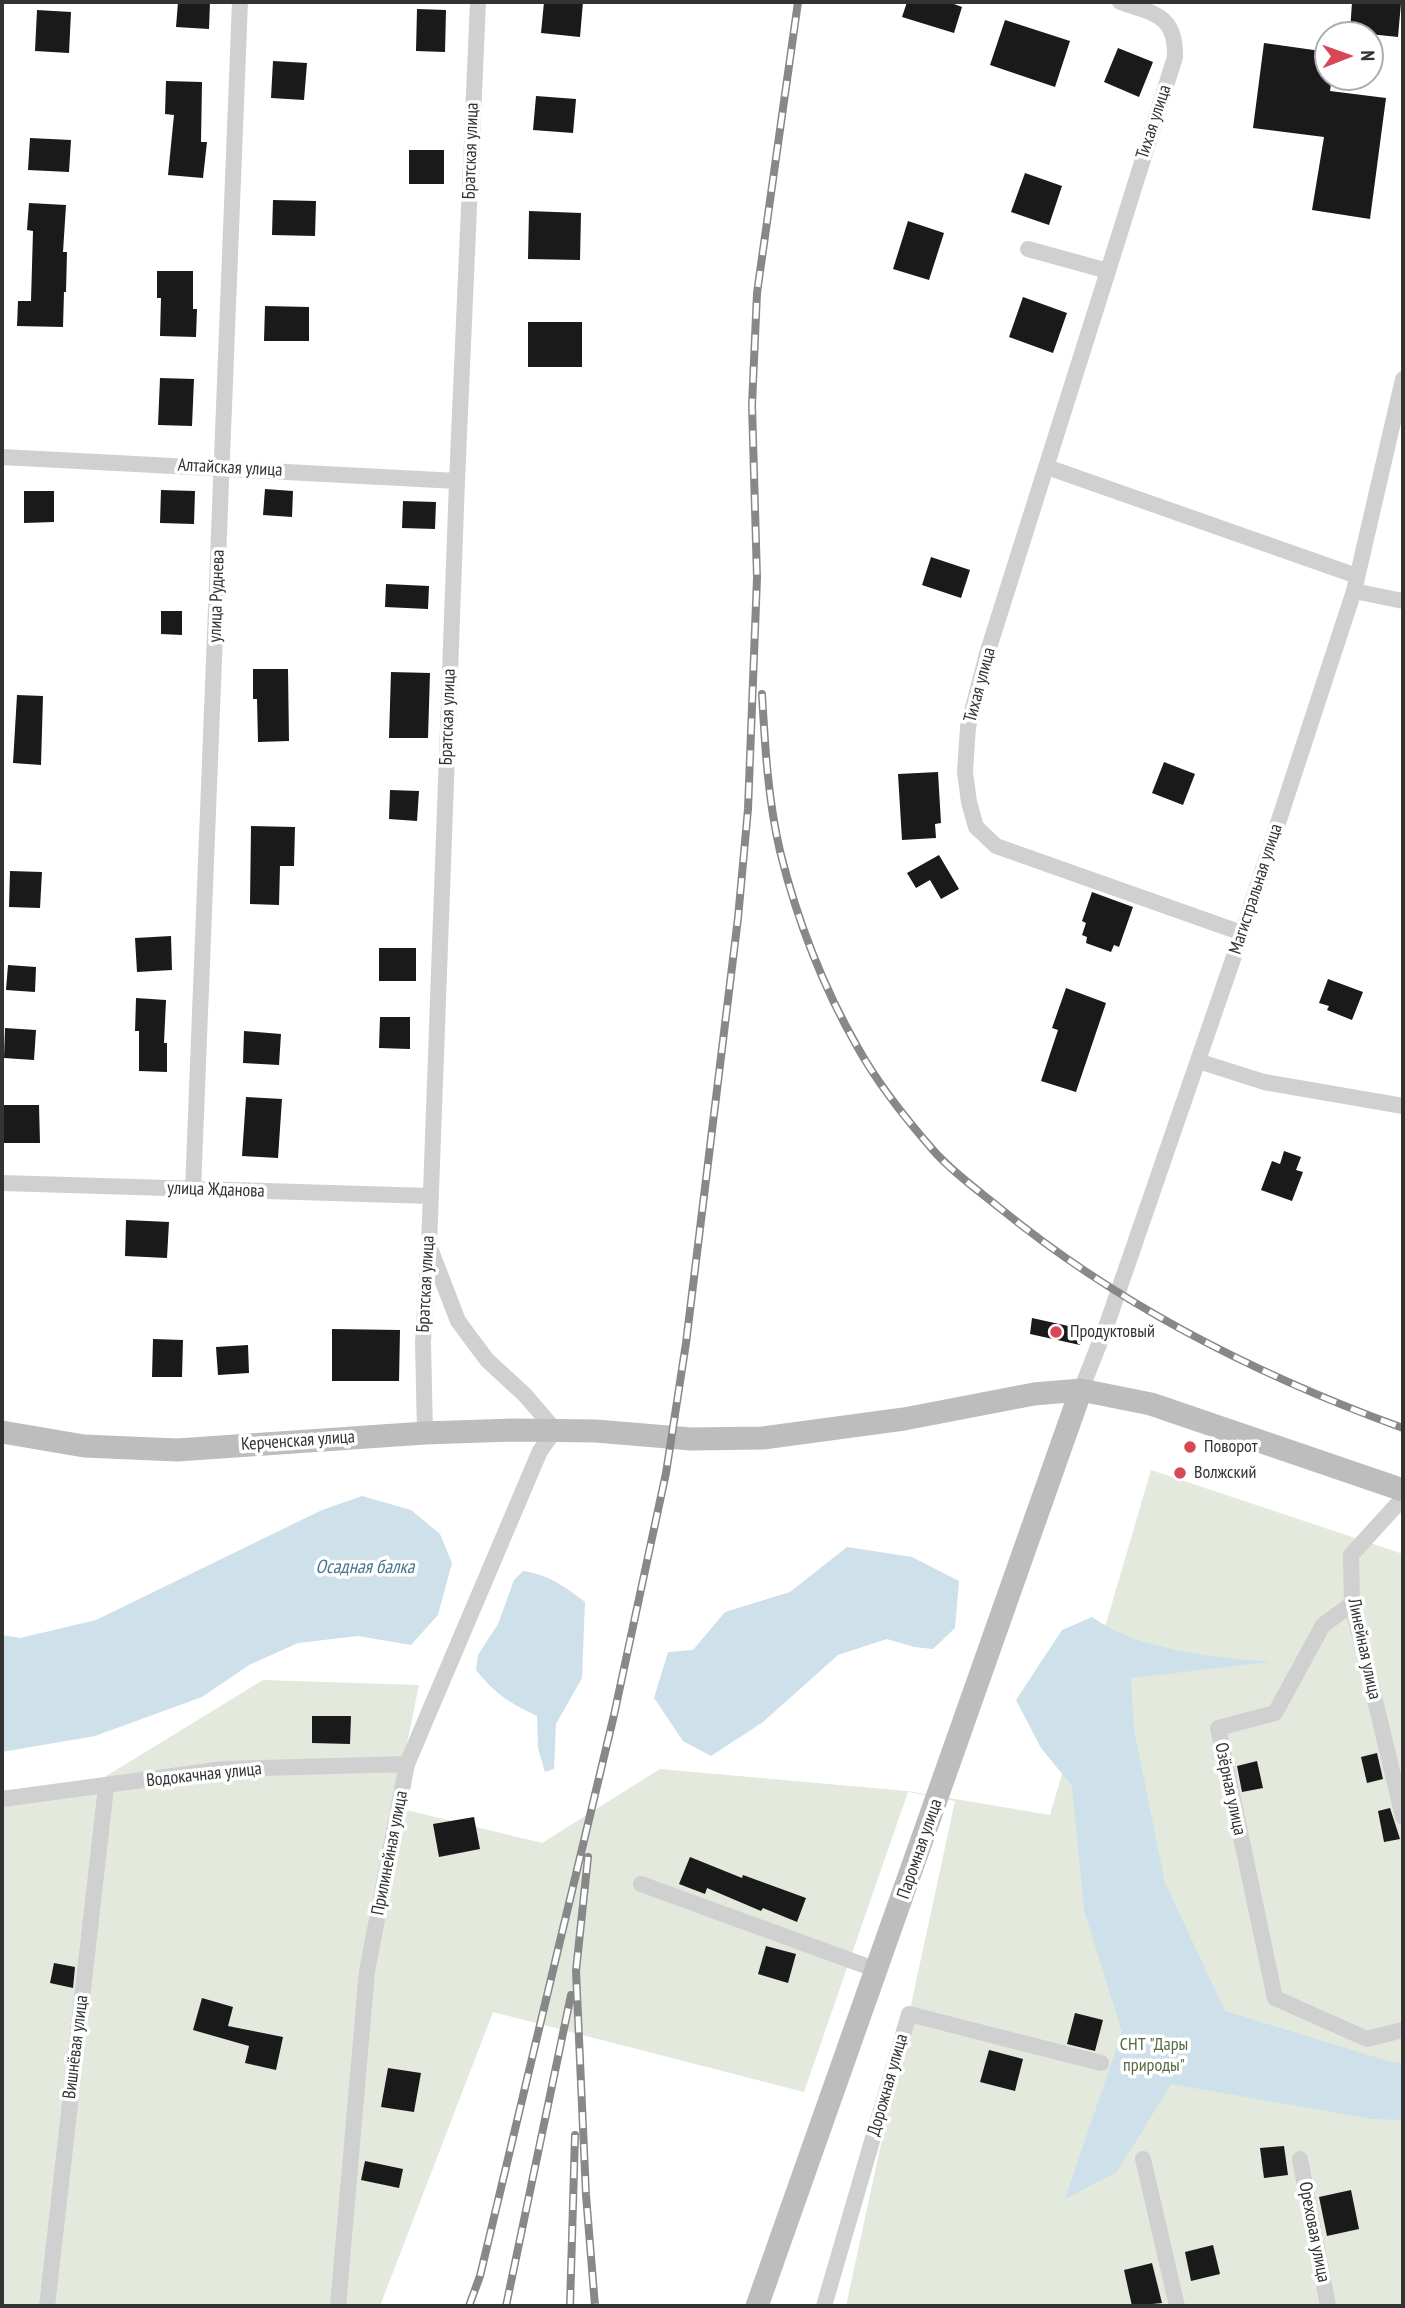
<!DOCTYPE html>
<html>
<head>
<meta charset="utf-8">
<style>
  body { margin:0 }
  #map { position:relative; width:1405px; height:2308px; overflow:hidden; background:#fff; font-family:"PT Sans Narrow",sans-serif }
  canvas { display:block }
  .frame { position:absolute; inset:0; border:4px solid #333; pointer-events:none }
  .north { position:absolute; left:1314px; top:21px; width:70px; height:70px; box-sizing:border-box; background:#fff; border:2px solid #adadad; border-radius:50%; rotate:89deg; font-size:19px; font-weight:700; line-height:28px; text-align:center; color:#333 }
  .north::after { content:''; display:block; margin:auto; width:24px; height:32px; background:#d74756; clip-path:polygon(50% 0,100% 100%,50% 72%,0 100%) }
</style>
</head>
<body>
<div id="map">
<canvas width="1405" height="2308"></canvas>
<div class="frame"></div>
<div class="north">N</div>
</div>
<script>
const c = document.querySelector('canvas').getContext('2d');
c.lineJoin = 'round';
function fill(path, color) {
  c.fillStyle = color;
  c.fill(path, 'evenodd');
}
function strokePath(path, color, width, dash) {
  c.strokeStyle = color;
  c.lineWidth = width;
  c.lineCap = dash ? 'butt' : 'round';
  c.setLineDash(dash || []);
  c.stroke(path);
}
function label(font, color, halo, rows, align = 'center') {
  c.font = font + ' "PT Sans Narrow",sans-serif';
  c.lineWidth = 7;
  c.setLineDash([]);
  c.textBaseline = 'middle';
  c.strokeStyle = halo;
  c.fillStyle = color;
  for (const [text, x, y, turn = 0] of rows) {
    c.save();
    c.translate(x, y);
    c.rotate((+turn || 0) * Math.PI / 180);
    c.textAlign = isNaN(turn) ? turn : align;
    if (halo) c.strokeText(text, 0, 0);
    c.fillText(text, 0, 0);
    c.restore();
  }
}
fill(new Path2D(`
  M1151,1470L1403,1554V2306H846L955,1801L908,1792L804,2092L493,2012L380,2306H2V1791L103,1778L263,1680L419,1685L394,1807L542,1843L660,1769L907,1791L1050,1815Z`), '#e3e9dd');
fill(new Path2D(`
  M362,1496L411,1510L440,1534L452,1563L438,1615L411,1645L358,1636L298,1643L249,1665L202,1697L95,1736L2,1752V1635L20,1638L96,1620L322,1510Z
  M847,1547L912,1557L959,1581L955,1628L933,1649L914,1647L887,1639L838,1655L763,1722L711,1756L683,1741L654,1698L668,1652L693,1650L725,1612L790,1592Z
  M523,1571C549,1575 564,1586 585,1602L582,1678L556,1724L554,1769L545,1772L538,1748L537,1716C510,1703 495,1694 476,1670L478,1655L498,1624L514,1580Z
  M1092,1617C1139,1651 1214,1657 1271,1662L1131,1678L1134,1729L1165,1883L1225,2011L1388,2061L1403,2063V2120L1372,2119L1171,2084L1117,2172L1065,2199L1122,2032L1084,1910L1072,1786L1041,1748L1016,1700L1062,1630Z`), '#cee0e9');
fill(new Path2D(`
  M178,2H210L209,29L176,27Z
  M544,2H583L580,37L541,33Z
  M907,2H954V4L962,7L954,33L902,17Z
  M1352,2L1401,3L1398,37L1350,32Z
  M417,9L446,10L445,52L416,51Z
  M37,10L71,12L69,53L35,51Z
  M1005,20L1070,41L1055,87L990,65Z
  M1264,43L1328,52V77H1332L1330,91L1386,98L1370,219L1312,210L1324,137L1253,128Z
  M1118,48L1153,62L1139,97L1104,82Z
  M273,61L307,63L304,100L271,98Z
  M166,81L202,82L201,142H207L203,178L168,175L174,115L165,114Z
  M536,96L576,99L573,133L533,130Z
  M30,138L71,140L69,172L28,170Z
  M409,150H444V184H409Z
  M1025,173L1062,186L1049,225L1011,212Z
  M273,200L316,201L315,236L272,235Z
  M29,203L66,205L63,252H67L66,292H64L63,327L17,326L18,301H31L33,231L27,230Z
  M529,211L581,213L580,260L528,259Z
  M908,221L944,233L929,280L893,269Z
  M157,271H193V309H197L196,337L160,336L161,298H157Z
  M1023,297L1067,313L1053,353L1009,337Z
  M265,306L309,307V341H264Z
  M528,322H582V367H528Z
  M160,378L194,379L192,426L158,425Z
  M265,489L293,491L292,517L263,515Z
  M161,490L195,491L194,524L160,523Z
  M24,491H54V522L24,523Z
  M403,501L436,502L435,529L402,528Z
  M931,557L970,570L961,598L922,585Z
  M386,584L429,586L428,609L385,607Z
  M161,611H182V635L161,634Z
  M253,669H288L289,741L258,742L257,699H253Z
  M391,672L430,673L428,738H389Z
  M17,695L43,696L41,765L13,763Z
  M1164,762L1195,774L1183,805L1152,793Z
  M938,772L941,823L935,824L936,838L902,840L898,774Z
  M390,790L419,791L417,821L389,819Z
  M251,826L295,827L294,866H280L279,905L250,904Z
  M939,855L959,889L941,899L930,880L916,888L907,873Z
  M10,871L42,872L40,908L9,907Z
  M1092,892L1133,907L1119,947L1114,945L1111,952L1086,943L1087,937L1082,935L1086,923L1082,921Z
  M171,936L172,970L137,972L135,938Z
  M379,948H416V981H379Z
  M8,965L36,967L35,992L6,990Z
  M1328,979L1363,992L1352,1020L1327,1010L1329,1006L1319,1003Z
  M1066,988L1106,1003L1076,1092L1041,1081L1058,1030L1052,1028Z
  M136,998L166,1000L164,1043H167V1072L139,1071V1031H135Z
  M380,1017H410V1049L379,1048Z
  M5,1028L36,1030L34,1060L4,1058Z
  M244,1031L281,1034L279,1065L243,1063Z
  M246,1097L282,1099L278,1158L242,1156Z
  M2,1105H39L40,1143H2Z
  M1284,1151L1301,1157L1296,1170L1303,1172L1292,1201L1261,1190L1272,1161L1280,1164Z
  M126,1220L169,1222L167,1258L125,1256Z
  M1032,1318L1082,1329L1080,1345L1030,1334Z
  M332,1329L400,1330L399,1381H332Z
  M153,1339L183,1340L182,1377H152Z
  M248,1345L249,1373L218,1375L216,1347Z
  M312,1716H351L350,1744L312,1743Z
  M1377,1753L1383,1779L1367,1783L1361,1757Z
  M1257,1761L1263,1788L1242,1792L1237,1766Z
  M1390,1808L1400,1839L1384,1842L1378,1811Z
  M474,1817L480,1849L439,1857L433,1824Z
  M690,1857L742,1878L743,1875L806,1898L797,1922L763,1908L761,1911L707,1888L705,1894L679,1884Z
  M766,1946L796,1954L788,1983L758,1974Z
  M54,1963L75,1967L73,1988L50,1983Z
  M202,1998L233,2007L228,2026L283,2037L276,2070L245,2063L249,2046L193,2030Z
  M1075,2013L1103,2020L1095,2051L1067,2044Z
  M989,2050L1023,2059L1015,2091L980,2082Z
  M388,2068L421,2073L414,2112L381,2107Z
  M1284,2146L1288,2175L1264,2178L1260,2148Z
  M365,2161L403,2169L399,2188L361,2180Z
  M1351,2190L1359,2229L1327,2236L1319,2197Z
  M1213,2245L1220,2274L1191,2281L1185,2252Z
  M1152,2263L1162,2303L1132,2306L1124,2270Z`), '#1a1a1a');
strokePath(new Path2D(`
  M1028,249L1108,271L987,654L968,727L965,772L969,802L976,827L996,846L1242,933
  M1108,271L1175,57C1176,15 1155,14 1120,2
  M2,457L457,481
  M1047,467L1357,576
  M1354,591L1403,601
  M1198,1061L1264,1082L1403,1106
  M2,1183L430,1196
  M193,1190L240,2
  M1081,1390L1107,1324L1242,933L1354,591L1403,379
  M425,1433L423,1342L429,1246L457,481L478,2
  M1403,1498L1351,1555L1352,1604L1403,1817
  M1352,1604L1323,1625L1275,1713L1218,1728L1275,1998L1367,2039L1403,2030
  M2,1799L224,1769L407,1764
  M641,1884L877,1970
  M1143,2159L1177,2306
  M1300,2159L1328,2306
  M47,2306L106,1787
  M338,2306L367,1971L407,1764L540,1451L555,1430L525,1395L487,1360L458,1321L431,1251
  M824,2306L909,2014L1101,2063`), '#d0d0d0', 16);
strokePath(new Path2D(`
  M2,1432L84,1446L177,1450L425,1433L513,1430L596,1431L691,1439L763,1438L904,1419L1034,1394L1081,1390L1151,1404L1403,1490
  M757,2306L1081,1390`), '#bdbdbd', 23);
const rail = new Path2D(`
  M762,694C765,746 768,800 780,851C797,920 823,987 858,1048C878,1084 906,1119 933,1150C952,1172 979,1191 1001,1209C1120,1306 1259,1376 1403,1428
  M588,1857L576,1971L586,2195L595,2306
  M469,2306L480,2276L614,1715L666,1473L686,1343L738,918L748,809L757,578L752,405L757,293L798,2
  M506,2306L571,1995
  M570,2306L575,2135`);
strokePath(rail, '#888', 8);
strokePath(rail, '#fff', 5, [16]);
for (const [x, y, r, color] of [
  [1056,1332,7,"#d74756"],
  [1190,1447,7,"#d74756"],
  [1180,1473,7,"#d74756"]
]) {
  const dot = new Path2D();
  dot.arc(x, y, r, 0, 2 * Math.PI);
  c.fillStyle = color;
  c.fill(dot);
  strokePath(dot, '#fff', 2.5);
}
label('18px', '#333', '#fff', [
  ["Тихая улица",1154,122,-72],
  ["Братская улица",471,151,-88],
  ["Алтайская улица",230,468,3],
  ["улица Руднева",217,596,-88],
  ["Тихая улица",980,685,-75],
  ["Братская улица",448,717,-88],
  ["Магистральная улица",1256,889,-72],
  ["улица Жданова",216,1190,2],
  ["Братская улица",426,1284,-87],
  ["Керченская улица",298,1441,-4],
  ["Линейная улица",1364,1649,78],
  ["Водокачная улица",204,1775,-6],
  ["Озёрная улица",1230,1789,78],
  ["Паромная улица",920,1849,-71],
  ["Прилинейная улица",390,1853,-79],
  ["Вишнёвая улица",76,2047,-83],
  ["Дорожная улица",888,2085,-74],
  ["Ореховая улица",1314,2232,79]
]);
label('18px', '#333', '#fff', [
  ["Продуктовый",1070,1332],
  ["Поворот",1204,1447],
  ["Волжский",1194,1473]
], 'left');
label('18px', '#576b43', '#fff', [
  ["СНТ \"Дары",1154,2045],
  ["природы\"",1154,2066]
]);
label('italic 19px', '#46758f', '#fff', [
  ["Осадная балка",365,1568]
]);
</script>
</body>
</html>
